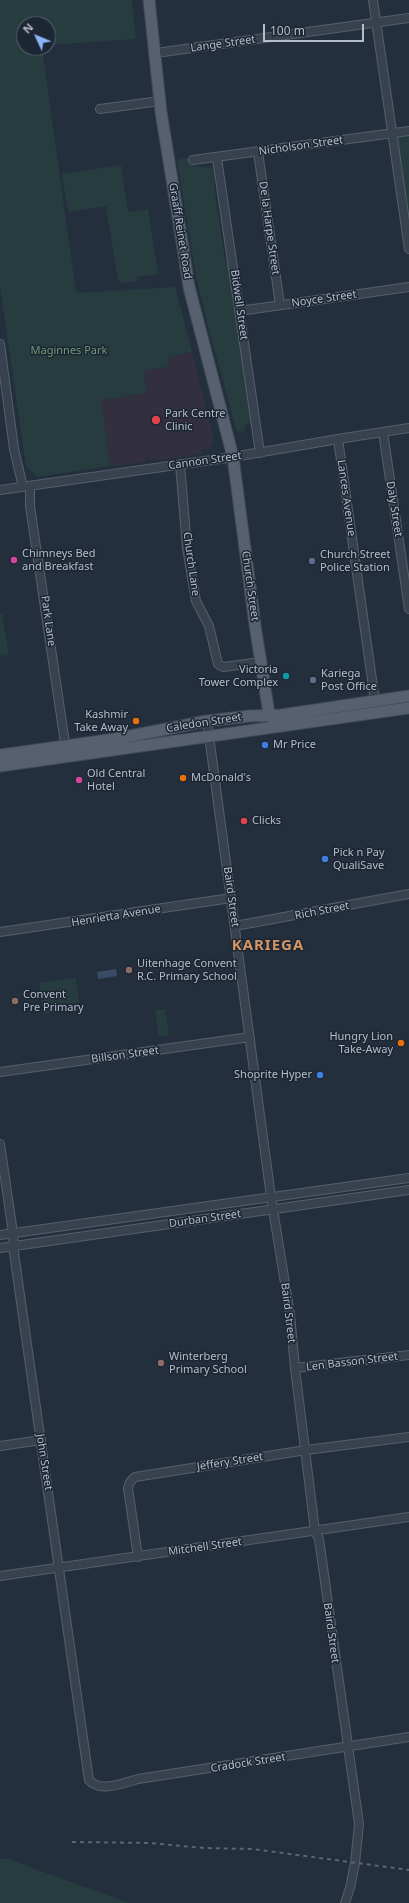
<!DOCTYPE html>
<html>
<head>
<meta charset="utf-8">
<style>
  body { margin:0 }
  #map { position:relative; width:409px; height:1903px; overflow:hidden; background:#242f3e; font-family:"Noto Sans",sans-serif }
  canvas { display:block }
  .north { position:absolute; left:16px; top:16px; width:40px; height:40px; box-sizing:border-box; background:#1d2633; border:1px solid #59626f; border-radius:50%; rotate:314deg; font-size:11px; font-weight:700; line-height:16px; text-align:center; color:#b4bcc9 }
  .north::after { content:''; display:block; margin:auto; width:14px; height:18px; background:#8ab4f8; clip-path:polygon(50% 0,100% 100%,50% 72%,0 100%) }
  .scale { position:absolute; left:263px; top:24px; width:101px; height:18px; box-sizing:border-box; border:2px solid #b4bcc9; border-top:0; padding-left:5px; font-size:12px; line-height:14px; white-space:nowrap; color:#b4bcc9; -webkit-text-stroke:3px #1d2633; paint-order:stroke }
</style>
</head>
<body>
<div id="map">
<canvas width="409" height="1903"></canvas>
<div class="north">N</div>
<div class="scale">100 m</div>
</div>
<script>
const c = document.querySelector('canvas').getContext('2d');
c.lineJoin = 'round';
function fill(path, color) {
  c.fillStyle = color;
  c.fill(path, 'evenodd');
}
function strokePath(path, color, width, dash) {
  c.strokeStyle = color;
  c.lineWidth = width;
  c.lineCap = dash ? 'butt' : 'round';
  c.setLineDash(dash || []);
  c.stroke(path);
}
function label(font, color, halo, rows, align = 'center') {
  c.font = font + ' "Noto Sans",sans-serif';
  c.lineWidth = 3;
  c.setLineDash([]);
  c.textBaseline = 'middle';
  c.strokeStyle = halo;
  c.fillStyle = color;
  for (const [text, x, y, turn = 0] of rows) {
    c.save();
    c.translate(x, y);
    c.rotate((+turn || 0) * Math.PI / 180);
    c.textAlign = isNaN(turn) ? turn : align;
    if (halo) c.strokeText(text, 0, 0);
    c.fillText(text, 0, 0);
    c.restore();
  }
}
fill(new Path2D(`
  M192,352L214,440L212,446L201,450L202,454L150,461L148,457L144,458L145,462L110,466L100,400L146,393L144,370L169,367L168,357Z`), '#32303f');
fill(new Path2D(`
  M0,0H132L136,39L48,45V24H24V48H42L76,293L175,287L192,352L168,357L169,367L144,370L146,393L101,400L110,466L37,477L26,466L0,286Z
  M409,131V249L393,133Z
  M195,156L193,164C199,169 202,167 210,167L215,170L214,186L225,260L228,263L251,416L250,423L245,424V431L237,432L207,322L196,276L177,160Z
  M121,165L128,212L148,209L158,274L137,277V281L123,283L118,280L106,206L68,212L62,174Z
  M0,614H2L9,655L0,656Z
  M76,978L80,1010L43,1014L39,983Z
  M165,1009L169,1035L159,1037L155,1010Z
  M0,1859H8L129,1903H0Z`), '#263c3f');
fill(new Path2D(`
  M116,969L117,976L98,979L97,972Z`), '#394c67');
const minor = new Path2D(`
  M373,0L409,249
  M156,53L409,18
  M100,109L160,101
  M258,152L280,305
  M217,158L260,453
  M193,160L409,131
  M239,311L409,287
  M0,344L14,449L23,487
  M383,432L409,609
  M338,439L375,701
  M180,464L187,548L196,601L209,626L218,664L223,667L261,662
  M30,486V506L66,750
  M0,490L233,457L338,439L409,428
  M207,721L271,1197L290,1314L295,1368L315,1531L319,1539L359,1824L355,1863L350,1888L345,1903
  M235,926L409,894
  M0,932L231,898
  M0,1072L250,1037
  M0,1144L13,1233L14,1253L89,1780C100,1793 124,1783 138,1779L409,1737
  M0,1235L409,1178
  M0,1248L409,1190
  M295,1368L409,1355
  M0,1446L41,1440
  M138,1557L128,1488L130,1482L135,1477L306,1450L409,1437
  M0,1576L409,1517`);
const major = new Path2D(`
  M149,0L161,112L184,254L189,287L233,457L255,625L269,714L275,722L283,726
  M0,755L115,739L207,721L250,716L281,715L409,696
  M0,766L409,708`);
strokePath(minor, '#565f6c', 10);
strokePath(major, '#414a57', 13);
strokePath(minor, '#38414e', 8);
strokePath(major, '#56606e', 11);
strokePath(new Path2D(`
  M72,1842L150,1843L204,1848L253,1849L409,1870`), '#5a6575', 2, [4, 4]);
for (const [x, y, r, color] of [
  [156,420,5,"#e0444e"],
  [14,560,4,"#d1479c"],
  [312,561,4,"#5c6f8a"],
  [286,676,4,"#0f9aa8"],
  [313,680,4,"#5c6f8a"],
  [136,721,4,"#e8710a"],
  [265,745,4,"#3f7fe0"],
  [183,778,4,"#e8710a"],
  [79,780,4,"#d1479c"],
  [244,821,4,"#e0444e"],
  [325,859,4,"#3f7fe0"],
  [129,970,4,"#8d6e63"],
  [15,1001,4,"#8d6e63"],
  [401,1043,4,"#e8710a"],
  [320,1075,4,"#3f7fe0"],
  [161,1363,4,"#8d6e63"]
]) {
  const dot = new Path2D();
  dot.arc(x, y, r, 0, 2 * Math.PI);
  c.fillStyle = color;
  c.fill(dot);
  strokePath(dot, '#1d2633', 1.5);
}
label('11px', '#b4bcc9', '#1d2633', [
  ["Lange Street",223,44,-8],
  ["Nicholson Street",301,146,-8],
  ["De la Harpe Street",269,228,82],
  ["Graaff Reinet Road",180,231,81],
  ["Noyce Street",324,299,-8],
  ["Bidwell Street",239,305,82],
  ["Cannon Street",205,461,-8],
  ["Lances Avenue",346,498,82],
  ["Daly Street",394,509,81],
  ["Church Lane",191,564,82],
  ["Church Street",250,586,82],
  ["Park Lane",48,621,82],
  ["Caledon Street",204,723,-9],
  ["Baird Street",231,897,82],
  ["Rich Street",322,911,-11],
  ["Henrietta Avenue",116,916,-9],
  ["Billson Street",125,1055,-8],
  ["Durban Street",205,1219,-8],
  ["Baird Street",288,1313,83],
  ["Len Basson Street",352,1362,-7],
  ["John Street",44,1462,81],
  ["Jeffery Street",230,1462,-9],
  ["Mitchell Street",205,1547,-8],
  ["Baird Street",331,1633,82],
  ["Cradock Street",248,1763,-9]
]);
label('11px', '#6b9a76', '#1d2633', [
  ["Maginnes Park",69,351]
]);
label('11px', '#b4bcc9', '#1d2633', [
  ["Park Centre",165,414],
  ["Clinic",165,427],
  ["Chimneys Bed",22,554],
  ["and Breakfast",22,567],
  ["Church Street",320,555],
  ["Police Station",320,568],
  ["Victoria",278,670,"right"],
  ["Tower Complex",278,683,"right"],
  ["Kariega",321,674],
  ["Post Office",321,687],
  ["Kashmir",128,715,"right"],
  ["Take Away",128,728,"right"],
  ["Mr Price",273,745],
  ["Old Central",87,774],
  ["Hotel",87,787],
  ["McDonald's",191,778],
  ["Clicks",252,821],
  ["Pick n Pay",333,853],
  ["QualiSave",333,866],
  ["Uitenhage Convent",137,964],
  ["R.C. Primary School",137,977],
  ["Convent",23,995],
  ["Pre Primary",23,1008],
  ["Hungry Lion",393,1037,"right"],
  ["Take-Away",393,1050,"right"],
  ["Shoprite Hyper",312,1075,"right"],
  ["Winterberg",169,1357],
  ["Primary School",169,1370]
], 'left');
c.letterSpacing = '1px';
label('bold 15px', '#d59563', '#1d2633', [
  ["KARIEGA",268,946]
]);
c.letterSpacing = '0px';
</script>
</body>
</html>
